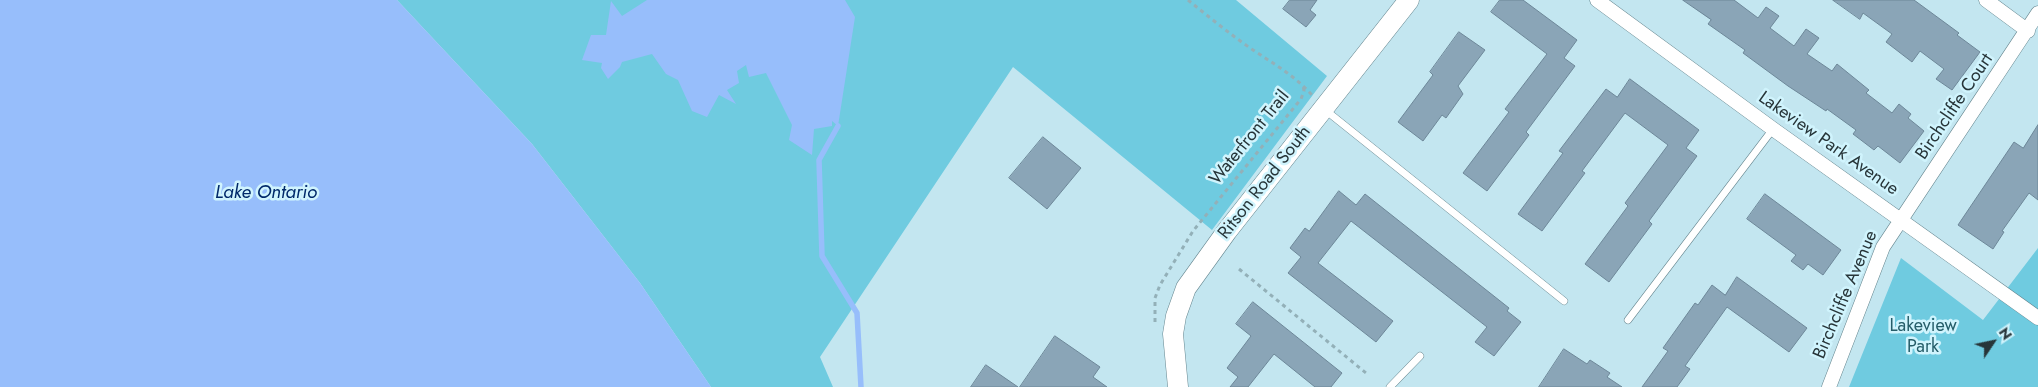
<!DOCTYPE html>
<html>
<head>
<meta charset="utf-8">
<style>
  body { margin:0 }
  #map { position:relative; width:2038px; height:387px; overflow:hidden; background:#c3e6f0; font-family:Jost,sans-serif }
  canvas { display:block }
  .north { position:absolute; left:1968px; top:317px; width:50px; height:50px; -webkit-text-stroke:4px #d0f4fd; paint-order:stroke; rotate:56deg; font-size:14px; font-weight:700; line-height:20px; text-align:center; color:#273539 }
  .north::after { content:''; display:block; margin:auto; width:18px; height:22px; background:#273539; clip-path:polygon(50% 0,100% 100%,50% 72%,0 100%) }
</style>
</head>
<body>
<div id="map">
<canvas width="2038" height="387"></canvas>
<div class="north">N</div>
</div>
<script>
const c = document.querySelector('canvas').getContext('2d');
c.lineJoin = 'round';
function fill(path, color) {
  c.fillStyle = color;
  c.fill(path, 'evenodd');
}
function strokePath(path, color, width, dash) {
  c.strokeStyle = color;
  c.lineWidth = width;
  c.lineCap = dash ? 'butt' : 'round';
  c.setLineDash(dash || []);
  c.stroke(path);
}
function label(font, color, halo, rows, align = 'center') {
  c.font = font + ' Jost,sans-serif';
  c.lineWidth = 5;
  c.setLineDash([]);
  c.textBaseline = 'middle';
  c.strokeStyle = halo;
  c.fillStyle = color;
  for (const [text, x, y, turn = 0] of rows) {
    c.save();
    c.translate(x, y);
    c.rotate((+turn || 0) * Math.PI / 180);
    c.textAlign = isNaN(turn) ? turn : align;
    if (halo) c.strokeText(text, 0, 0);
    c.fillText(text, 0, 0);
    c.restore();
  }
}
fill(new Path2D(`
  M397,0H1236L1327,76L1212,230L1013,67L820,357L833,387H711L640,283L532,144Z
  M2038,248V387H1849L1901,258L1983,320Z`), '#6fcbe0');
fill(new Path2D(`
  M0,0H397L532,144L640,283L711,387H0Z
  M647,0H845L855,17L838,126L832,121V126L814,129L812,155L789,140L792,125L766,73L749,77L746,65L737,71L739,83L727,90L736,104L719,95L707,117L692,111L678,80L666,74L652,54L622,62L620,67L608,79L601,68L602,63L582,60L591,35H606L611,1L622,16Z`), '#97befb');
strokePath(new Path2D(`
  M838,126L819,160L822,256L857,313L861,387`), '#97befb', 5.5);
const building = new Path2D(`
  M1290,0H1317L1310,10L1316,15L1306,27L1283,9Z
  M1500,0H1523L1577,40L1564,58L1575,66L1526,132L1529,135L1487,191L1463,173L1509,112L1505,109L1547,54L1491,12Z
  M1683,0H1734L1758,18L1766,7L1779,16L1770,28L1794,46L1806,29L1819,38L1807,54L1832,71L1837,64L1869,90L1866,93L1892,113L1899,104L1911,114L1908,118L1924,131L1900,163L1878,146L1874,150L1853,134L1856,130L1827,109L1826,111L1788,86L1743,53L1745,50L1708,24L1711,20Z
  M1833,0H1914L1959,33L1957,35L1980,52L1952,90L1936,79L1944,69L1920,51L1912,62L1886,42L1892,34L1863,13L1860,19Z
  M1459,32L1485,50L1458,86L1463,94L1446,118L1442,115L1423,141L1398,122L1433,75L1430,72Z
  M1630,79L1699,130L1686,148L1697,156L1649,221L1652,224L1609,282L1585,264L1628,206L1625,203L1668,145L1625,113L1582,171L1585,173L1542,231L1518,214L1563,153L1559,151L1606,89L1617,97Z
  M2038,125V200L2029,193L2002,231L2004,232L1993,249L1958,225L2014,142L2023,148Z
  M1043,137L1081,168L1047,209L1009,178Z
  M1339,191L1356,205L1365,194L1509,308L1507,311L1521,322L1494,356L1475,342L1487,327L1351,221L1318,263L1393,321L1376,342L1288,273L1301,257L1290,248L1305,228L1309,231Z
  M1765,194L1841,250L1823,275L1808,264L1803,270L1791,261L1796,255L1747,219Z
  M1737,277L1807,328L1789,352L1727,307L1685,366L1690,369L1677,387H1642L1668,351L1663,348L1695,303L1698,305L1712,285L1725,295Z
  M1253,302L1342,373L1331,387H1315L1274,354L1248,387H1230L1238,377L1227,368L1251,336L1236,324Z
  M1055,336L1100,367L1093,377L1107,387H1020Z
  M1564,349L1587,364L1590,360L1610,373L1607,377L1622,387H1539Z
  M986,365L1018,387H971Z`);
fill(building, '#8aa5b7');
strokePath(building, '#6d8798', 1);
const lane = new Path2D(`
  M1324,109L1564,301
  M1628,320L1773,129
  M1390,387L1420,356`);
const street = new Path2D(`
  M1597,0L1773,129L2038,318
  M1986,0L2028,31
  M1829,387L1883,247L2038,13`);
const secondary = new Path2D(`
  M1178,387L1173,334L1176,316L1186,288L1227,231L1409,0`);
strokePath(lane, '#64858e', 8);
strokePath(street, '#64858e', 15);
strokePath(secondary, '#64858e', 21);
strokePath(new Path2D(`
  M1188,0C1209,17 1231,35 1253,50C1274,64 1295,76 1312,95
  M1239,269L1366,373
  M1155,322V298L1160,285L1193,231L1301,99L1304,91L1303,85`), '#93b0b8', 3, [4, 4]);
strokePath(lane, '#fff', 7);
strokePath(street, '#fff', 14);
strokePath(secondary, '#fff', 20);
label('18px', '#273539', '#d0f4fd', [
  ["Birchcliffe Court",1955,107,-56],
  ["Waterfront Trail",1250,138,-51],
  ["Lakeview Park Avenue",1828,144,35],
  ["Ritson Road South",1265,183,-52],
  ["Birchcliffe Avenue",1846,295,-67]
]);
label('18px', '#255d69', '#d0f4fd', [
  ["Lakeview",1923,327],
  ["Park",1923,348]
]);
label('italic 19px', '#00296a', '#d0f4fd', [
  ["Lake Ontario",266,193]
]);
</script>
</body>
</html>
